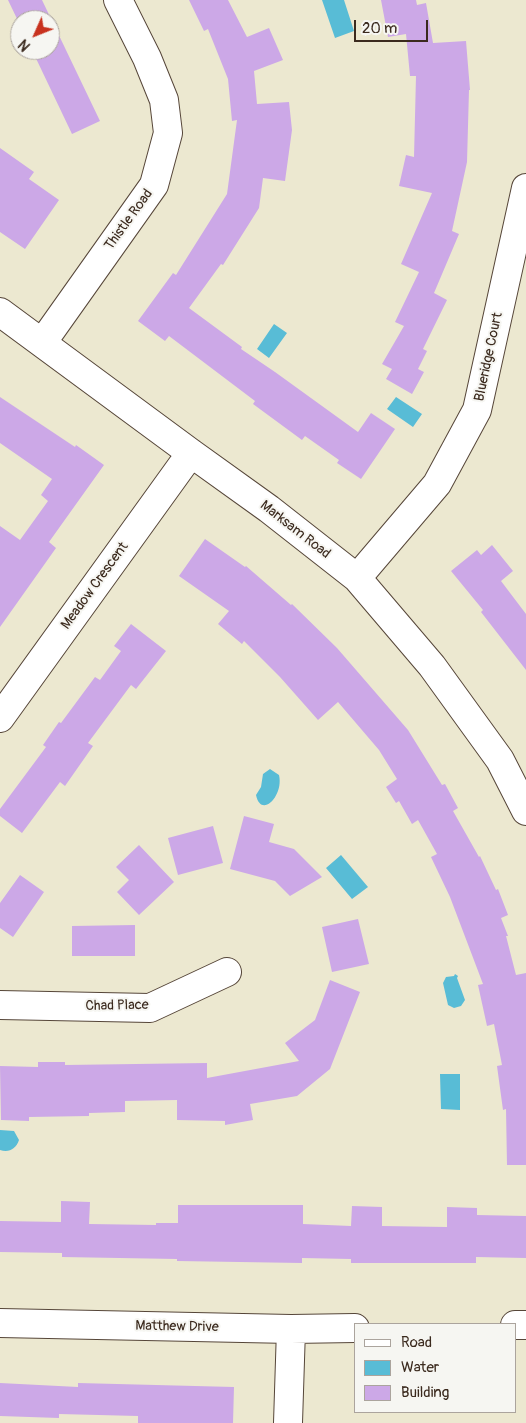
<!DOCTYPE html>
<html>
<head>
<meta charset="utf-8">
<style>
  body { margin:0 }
  #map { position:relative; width:526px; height:1423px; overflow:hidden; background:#ece8d0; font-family:Pangolin,sans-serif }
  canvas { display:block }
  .legend { position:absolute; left:354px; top:1323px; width:162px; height:90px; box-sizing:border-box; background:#f6f6f2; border:1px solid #aba49d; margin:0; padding:6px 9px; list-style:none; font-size:15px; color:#3b2a1e }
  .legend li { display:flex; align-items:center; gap:10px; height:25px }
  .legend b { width:25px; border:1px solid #aba49d }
  .north { position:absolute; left:10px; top:10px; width:50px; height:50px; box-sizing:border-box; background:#f6f6f2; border:1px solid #aba49d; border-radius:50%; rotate:226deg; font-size:14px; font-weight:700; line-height:20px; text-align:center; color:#3b2a1e }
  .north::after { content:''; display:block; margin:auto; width:18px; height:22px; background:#c8321e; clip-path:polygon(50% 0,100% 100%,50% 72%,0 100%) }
  .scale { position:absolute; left:354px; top:20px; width:74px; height:22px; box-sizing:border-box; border:2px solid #3b2a1e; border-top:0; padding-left:6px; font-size:15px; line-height:18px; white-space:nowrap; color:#3b2a1e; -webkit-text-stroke:4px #f6f6f2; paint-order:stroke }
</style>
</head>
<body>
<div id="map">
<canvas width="526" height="1423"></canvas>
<ul class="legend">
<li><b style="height:6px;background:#fff"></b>Road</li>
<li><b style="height:14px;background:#58bcd6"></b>Water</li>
<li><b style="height:14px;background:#cca8e7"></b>Building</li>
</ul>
<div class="north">N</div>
<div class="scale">20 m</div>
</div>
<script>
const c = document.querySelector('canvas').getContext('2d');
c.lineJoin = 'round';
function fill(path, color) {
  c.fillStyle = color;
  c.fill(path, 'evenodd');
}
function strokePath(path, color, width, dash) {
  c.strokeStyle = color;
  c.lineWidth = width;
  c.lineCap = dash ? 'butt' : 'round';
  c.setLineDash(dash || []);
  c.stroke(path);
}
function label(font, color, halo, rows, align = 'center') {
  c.font = font + ' Pangolin,sans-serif';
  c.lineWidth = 4;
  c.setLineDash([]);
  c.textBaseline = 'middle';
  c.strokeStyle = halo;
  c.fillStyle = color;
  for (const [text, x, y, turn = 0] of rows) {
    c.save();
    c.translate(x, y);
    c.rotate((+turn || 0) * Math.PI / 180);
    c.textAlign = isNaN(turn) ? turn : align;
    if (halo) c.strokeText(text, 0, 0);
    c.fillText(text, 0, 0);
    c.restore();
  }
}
fill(new Path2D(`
  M322,0H344L354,31L335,38Z
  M274,324L287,333L269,358L257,349Z
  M396,397L422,414L413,427L387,409Z
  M270,769L279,775C284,796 261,819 256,795L261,787L263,774Z
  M341,855L368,887L352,899L326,868Z
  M455,974L458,976L457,978L465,1000L461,1006L454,1008L448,1005L443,983L446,977L454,976Z
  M440,1074H460V1110L441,1109Z
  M0,1130L14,1131L19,1140C16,1149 9,1153 0,1150Z`), '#58bcd6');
fill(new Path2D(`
  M8,0H42L100,121L72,134L32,50H50V20H20V25Z
  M189,0H228L247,37L269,28L283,60L254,71L257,104L289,102L292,130L285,181L263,178L259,208L223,265L221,264L189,308L242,347L241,349L275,372L358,432L371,413L395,429L361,479L337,463L339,460L305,436L302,440L253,404L255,401L169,336L165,341L138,321L173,273L176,275L227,194L237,120L232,121L228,79L208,29L204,31Z
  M381,0H416L417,5L426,3L433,43L466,41L470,90H469L467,162L452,231L459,234L434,293L447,300L423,349L427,351L418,369L424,372L412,394L386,379L392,369L382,364L404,326L395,322L419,272L401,264L432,193L399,186L406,155L414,157L416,76H410L406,34L388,37Z
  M0,148L34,172L29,179L59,200L25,249L0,232Z
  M0,397L75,447L76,445L104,465L49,542L56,548L0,627V526L20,540L48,501L41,495L52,479L0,443Z
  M205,539L245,567L246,566L291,605L292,604L337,648L408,730L442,785L445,784L458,808L453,811L479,857L480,856L496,890L498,889L508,915L501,918L508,936H506L516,975L526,973V1165H507L506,1109L503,1110L497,1066L502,1065L494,1024L487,1026L478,985L483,984L450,897L431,857L437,854L418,820L412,824L399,801L396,803L386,787L397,779L379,750L338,702L318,720L280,677L244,641L242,644L218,624L229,611L179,576Z
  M492,545L513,571L501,581L526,614V670L481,612L483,610L451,571L477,550L481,555Z
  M131,624L166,651L136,689L131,685L88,743L93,746L65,786L60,782L22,833L0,816V809L46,747L43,745L59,722L61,723L95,677L100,680L121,651L114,646Z
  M244,816L274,824L269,842L294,849L322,877L290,896L275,881L230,869Z
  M213,826L223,863L178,875L168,838Z
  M139,845L174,882L139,915L117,892L129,880L116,867Z
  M20,875L44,892L13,937L0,928V903Z
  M358,919L369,964L332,972L322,927Z
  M135,925V956H72V926Z
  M330,980L360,992L330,1069L297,1096L250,1104L253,1120L225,1125V1121L177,1120V1100L125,1101V1112L89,1113V1116L29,1117V1121L1,1120L0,1066L38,1067V1062H65V1065L207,1063V1078L299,1061L285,1043L315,1020Z
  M61,1201L90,1202L89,1224L156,1225V1223H178V1205H303V1224L351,1226L352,1206L382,1207V1226L447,1227V1207L477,1208V1215L526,1216V1258L476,1257V1263H351V1259L302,1258V1263L177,1261V1259L62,1257V1253L0,1252V1221L61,1222Z
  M0,1383L78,1387V1383L234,1387L233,1423H138V1416L59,1414V1418L0,1416Z`), '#cca8e7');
const minor = new Path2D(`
  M0,312L191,453L269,509L357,578L432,666L500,760L526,811
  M42,343L154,185L168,133L164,100L147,58L118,0
  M357,578L437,484L477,410L526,188
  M0,718L191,453
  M0,1005L150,1008L227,972
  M0,1323L291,1329L355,1328
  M515,1325H526
  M288,1423L291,1329`);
strokePath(minor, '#564639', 30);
strokePath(minor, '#fff', 28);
label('14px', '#3b2a1e', '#f6f6f2', [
  ["Thistle Road",129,220,-54],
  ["Blueridge Court",489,357,-78],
  ["Marksam Road",295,530,38],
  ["Meadow Crescent",95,586,-54],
  ["Chad Place",117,1006,-1],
  ["Matthew Drive",177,1327,1]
]);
</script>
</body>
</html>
